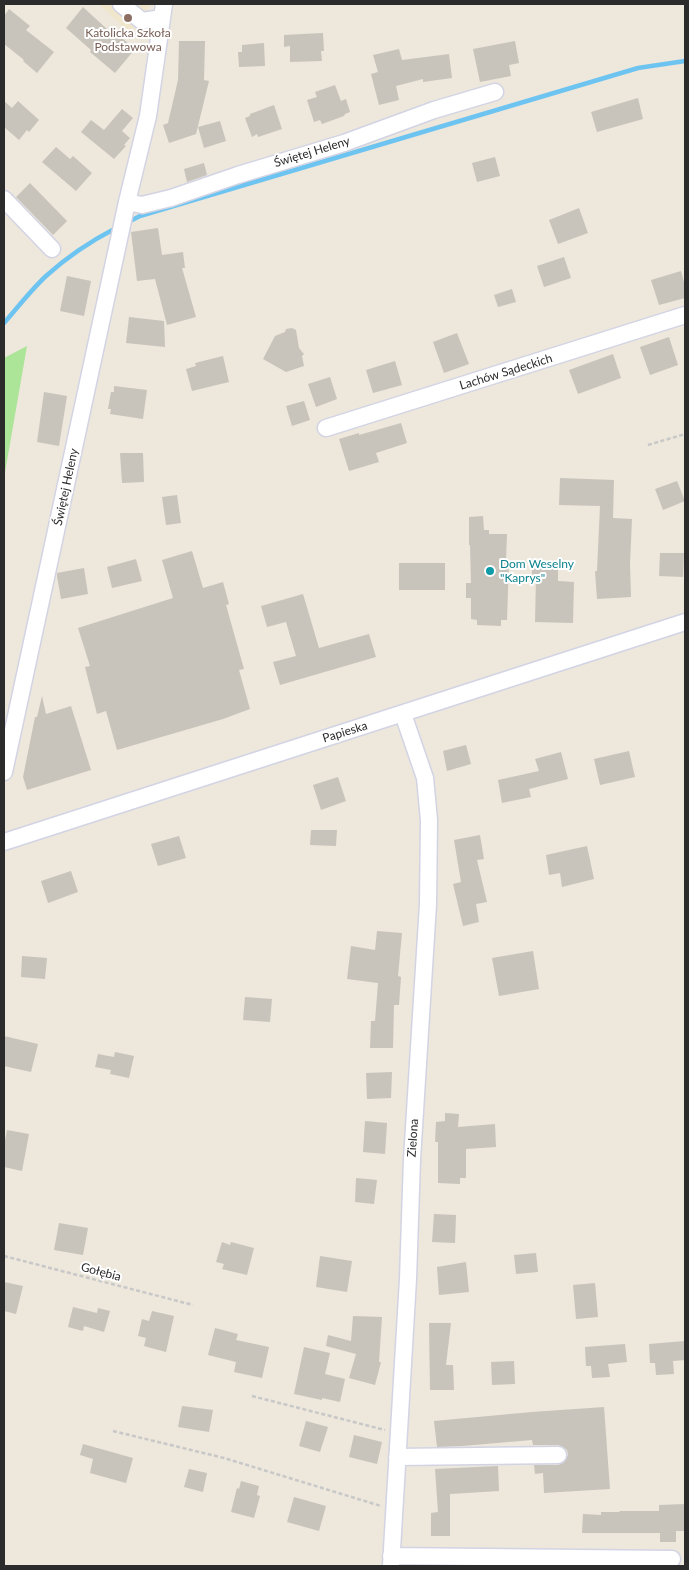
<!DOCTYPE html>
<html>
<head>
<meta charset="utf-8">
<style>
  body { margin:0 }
  #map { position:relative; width:689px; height:1570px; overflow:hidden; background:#ede7dc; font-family:Lato,sans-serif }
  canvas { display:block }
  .frame { position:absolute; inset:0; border:5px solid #2b2b2b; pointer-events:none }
</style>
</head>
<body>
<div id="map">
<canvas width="689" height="1570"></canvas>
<div class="frame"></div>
</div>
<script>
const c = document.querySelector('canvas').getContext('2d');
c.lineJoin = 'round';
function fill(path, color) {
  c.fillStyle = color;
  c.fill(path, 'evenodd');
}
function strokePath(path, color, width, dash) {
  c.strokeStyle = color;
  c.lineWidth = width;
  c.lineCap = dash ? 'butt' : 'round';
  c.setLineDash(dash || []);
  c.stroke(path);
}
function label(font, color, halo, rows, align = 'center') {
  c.font = font + ' Lato,sans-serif';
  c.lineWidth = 4;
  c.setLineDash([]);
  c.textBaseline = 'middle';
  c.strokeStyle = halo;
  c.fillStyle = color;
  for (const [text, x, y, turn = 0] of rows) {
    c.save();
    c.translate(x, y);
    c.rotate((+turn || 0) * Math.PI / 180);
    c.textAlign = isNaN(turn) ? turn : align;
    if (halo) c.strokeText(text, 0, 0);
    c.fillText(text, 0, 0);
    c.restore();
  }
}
fill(new Path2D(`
  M99,4H151L130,33Z`), '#efe6cb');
fill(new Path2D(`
  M27,346L4,478V358Z`), '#ace498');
strokePath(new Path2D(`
  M128,222L140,216L638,68L685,61
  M4,323C18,307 31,290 46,276C67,257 91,241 116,228`), '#6ec4f0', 4.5);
fill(new Path2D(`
  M83,7L108,30L110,28L135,49L115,73L90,52L91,50L66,28Z
  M9,9L30,26L26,30L54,52L37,73L23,61L24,60L4,44V16Z
  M323,33L324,51H321L322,61L290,62V46L284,47V35Z
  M179,41H205L204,80L209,81L196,134L169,143L163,125L168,123L178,80Z
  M515,41L519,63L509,65L511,76L480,82L473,49Z
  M264,43L265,66L239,67L238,52H242V45Z
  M399,49L402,60L449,54L452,78L423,82V79L396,86L399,100L379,105L371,74L378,72L373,55Z
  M335,85L341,101L346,99L350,112L345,114L344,116L322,124L320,120L314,122L307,100L317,97L315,92Z
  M638,98L643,119L597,132L591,112Z
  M4,101L12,108L18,101L39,120L29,132L27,130L19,140L4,127Z
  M274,105L282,129L258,137L257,134L252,137L245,118L250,116V114Z
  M122,109L133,118L122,131L130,138L124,145L126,146L114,159L81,132L91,120L104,130Z
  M220,121L226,141L204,148L198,127Z
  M56,147L70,159L73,156L92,173L76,191L42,162Z
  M495,157L500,176L477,182L472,163Z
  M204,163L207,175L187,182L184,169Z
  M30,183L67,221L53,235L16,197Z
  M579,208L588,233L558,244L549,220Z
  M158,228L162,255L183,252L185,268H182L196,317L167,325L155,279L137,281L131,232Z
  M564,257L571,278L544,287L537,266Z
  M681,271L685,286V298L659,305L651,280Z
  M67,276L91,281L84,316L60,311Z
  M512,289L516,302L498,307L494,295Z
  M129,317L164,321L165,347L126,343Z
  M292,328L296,330L299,348L304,354L302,356L304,366L286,372L263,359L275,336L285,332L286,329Z
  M457,333L469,364L444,373L433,342Z
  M669,337L678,365L650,375L640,347Z
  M613,354L621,378L578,394L569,370Z
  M223,356L229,382L192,391L186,369L196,366L195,363Z
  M395,361L402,385L373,393L366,370Z
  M330,377L337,399L316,407L308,384Z
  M114,386L147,390L143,419L110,414L111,409H108L111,392H114Z
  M44,392L67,396L59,446L37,442Z
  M304,401L310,420L292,426L286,406Z
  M401,423L407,443L376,453L379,462L349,471L339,439L359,433V435Z
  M120,453H143L144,482L122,483Z
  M560,478L614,480L613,518L632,519L630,564L631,597L597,599L595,571H597L600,506L559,505Z
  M677,481L685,501L663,510L655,489Z
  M177,495L181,523L166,525L162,497Z
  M483,516L484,530H489V534H507L506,560H509L507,620H501V626L477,625V620L471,619V598H466V583H471L470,545H469V517Z
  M192,551L203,588L223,582L229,604L226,605L244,669L239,670L250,709L223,719L117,750L106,711L97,714L85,667L90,666L78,628L173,598L162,560Z
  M660,553H684L683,577L659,576Z
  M136,559L142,581L112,588L107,567Z
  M399,563H445V590H399Z
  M532,566H558V581L574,582L573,623L535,622L536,578H532Z
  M84,568L88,594L61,599L57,576V573Z
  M303,594L319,648L369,634L376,657L280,685L273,662L296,656L286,622L267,627L261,606Z
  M42,696L46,714L71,706L91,770L27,790L23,777L35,717H37Z
  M466,745L471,764L447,771L443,751Z
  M629,751L635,777L600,785L594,759Z
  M561,752L568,779L529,789L531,797L502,803L498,780L539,771L535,759Z
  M338,777L346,801L321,810L313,785Z
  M311,830H337L336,846L310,845Z
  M480,835L484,859L477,860L487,902L476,904L479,922L463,926L453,884L461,882L454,840Z
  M179,836L186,858L158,866L151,844Z
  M587,846L594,879L562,887L560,873L549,875L546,855Z
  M71,871L78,892L48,903L41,881Z
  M377,931L402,933L398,976L401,977L399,1005H394L393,1048H370L371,1021H375L378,983L347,979L351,946L375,950Z
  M533,951L539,989L499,996L492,958Z
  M22,956L47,958L45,979L21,977Z
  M245,997L272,999L270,1022L243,1020Z
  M4,1036L38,1044L31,1072L4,1066Z
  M115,1052L134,1056L129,1078L110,1074L111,1070L95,1067L98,1054L114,1057Z
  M392,1072L391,1098L367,1099L366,1073Z
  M445,1113L459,1114L458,1127L495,1124L496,1147L466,1149V1178H460V1184L438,1183V1142H435L436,1122L445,1121Z
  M365,1121L387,1123L385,1154L363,1152Z
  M7,1130L29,1134L22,1171L4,1167V1146Z
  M356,1178L377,1180L374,1204L355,1202Z
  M434,1214L456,1215L455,1243L432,1242Z
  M59,1223L88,1228L83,1255L54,1250Z
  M222,1242L230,1245L231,1242L254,1248L247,1275L222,1269L224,1264L216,1262Z
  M536,1253L538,1272L516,1274L514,1255Z
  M320,1256L352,1261L347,1292L316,1287Z
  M466,1262L469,1292L439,1295L437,1267Z
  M4,1282L23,1286L16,1314L4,1311Z
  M595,1283L598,1317L576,1319L573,1285Z
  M73,1307L97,1313L98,1308L110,1311L104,1332L84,1326L83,1331L68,1327Z
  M152,1311L174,1316L166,1352L144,1346L146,1338L138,1336L142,1319L149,1321Z
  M353,1316L382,1317L379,1362H381L375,1385L349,1378L356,1354L326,1346L328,1335L351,1341Z
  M429,1323H451L446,1365H453L454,1390H430Z
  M215,1328L238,1334L236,1340L269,1347L262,1378L234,1372L236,1362L208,1355Z
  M685,1341V1360L673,1361L674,1374L656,1375L655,1363H650L649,1344Z
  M625,1344L627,1362L608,1364L610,1377L592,1378L591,1366H586L585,1347Z
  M304,1347L330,1353L325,1374L345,1379L340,1402L322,1398V1400L294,1394Z
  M514,1361L515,1384L492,1385L491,1362Z
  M182,1406L213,1410L209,1432L178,1427Z
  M604,1407L610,1489L544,1493L543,1473L535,1474L534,1465H558L563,1463L568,1455L567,1450L563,1447L558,1445H533L532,1440L462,1446L437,1447L434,1421L532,1412Z
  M306,1421L328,1427L320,1452L299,1446Z
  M354,1435L382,1442L377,1464L349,1457Z
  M83,1444L133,1458L126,1483L90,1473L93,1459L80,1455Z
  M498,1466L499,1491L450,1494V1536H431V1513L438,1512L435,1469Z
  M189,1469L207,1473L203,1492L184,1487Z
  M241,1481L259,1486L257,1495L260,1496L254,1518L231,1512L237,1488L239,1489Z
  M294,1497L326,1506L319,1531L287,1522Z
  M685,1504V1531H676V1542H660V1533H582L583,1514L601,1515V1512H620L619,1511H659V1505Z`), '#c8c4bc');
const minor = new Path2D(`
  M121,4L142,21L162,18
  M4,199L52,249
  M127,202L142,205L171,198L238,175L344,143L434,110L495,92
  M326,428L685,315
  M4,772L127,202L148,116L164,4
  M4,842L685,622
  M397,1457L558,1455
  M391,1556L672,1559
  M391,1566L408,1279L412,1159L428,904L429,820L425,778L403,714`);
strokePath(minor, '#d2d4e4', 19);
strokePath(new Path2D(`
  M648,445L685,434
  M4,1256L193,1305
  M252,1396L385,1430
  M113,1431L224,1458L381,1506`), '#c8c8c8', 2.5, [4, 2.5]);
strokePath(minor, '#fff', 16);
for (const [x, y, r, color] of [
  [128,18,5,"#8d6e63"],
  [490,571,5,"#0f9aa8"]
]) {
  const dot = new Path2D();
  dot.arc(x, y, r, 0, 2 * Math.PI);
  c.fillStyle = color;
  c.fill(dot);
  strokePath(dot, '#fff', 2);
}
label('12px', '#785e54', '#fff', [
  ["Katolicka Szkoła",128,33],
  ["Podstawowa",128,47]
]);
label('12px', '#2b2b2b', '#fff', [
  ["Świętej Heleny",312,152,-17],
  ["Lachów Sądeckich",506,372,-17],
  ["Świętej Heleny",66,487,-78],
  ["Papieska",345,732,-17],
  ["Zielona",413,1138,-86],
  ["Gołębia",101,1272,15]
]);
label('12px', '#0d838f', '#fff', [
  ["Dom Weselny",500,564],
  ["\"Kaprys\"",500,578]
], 'left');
</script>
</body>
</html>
